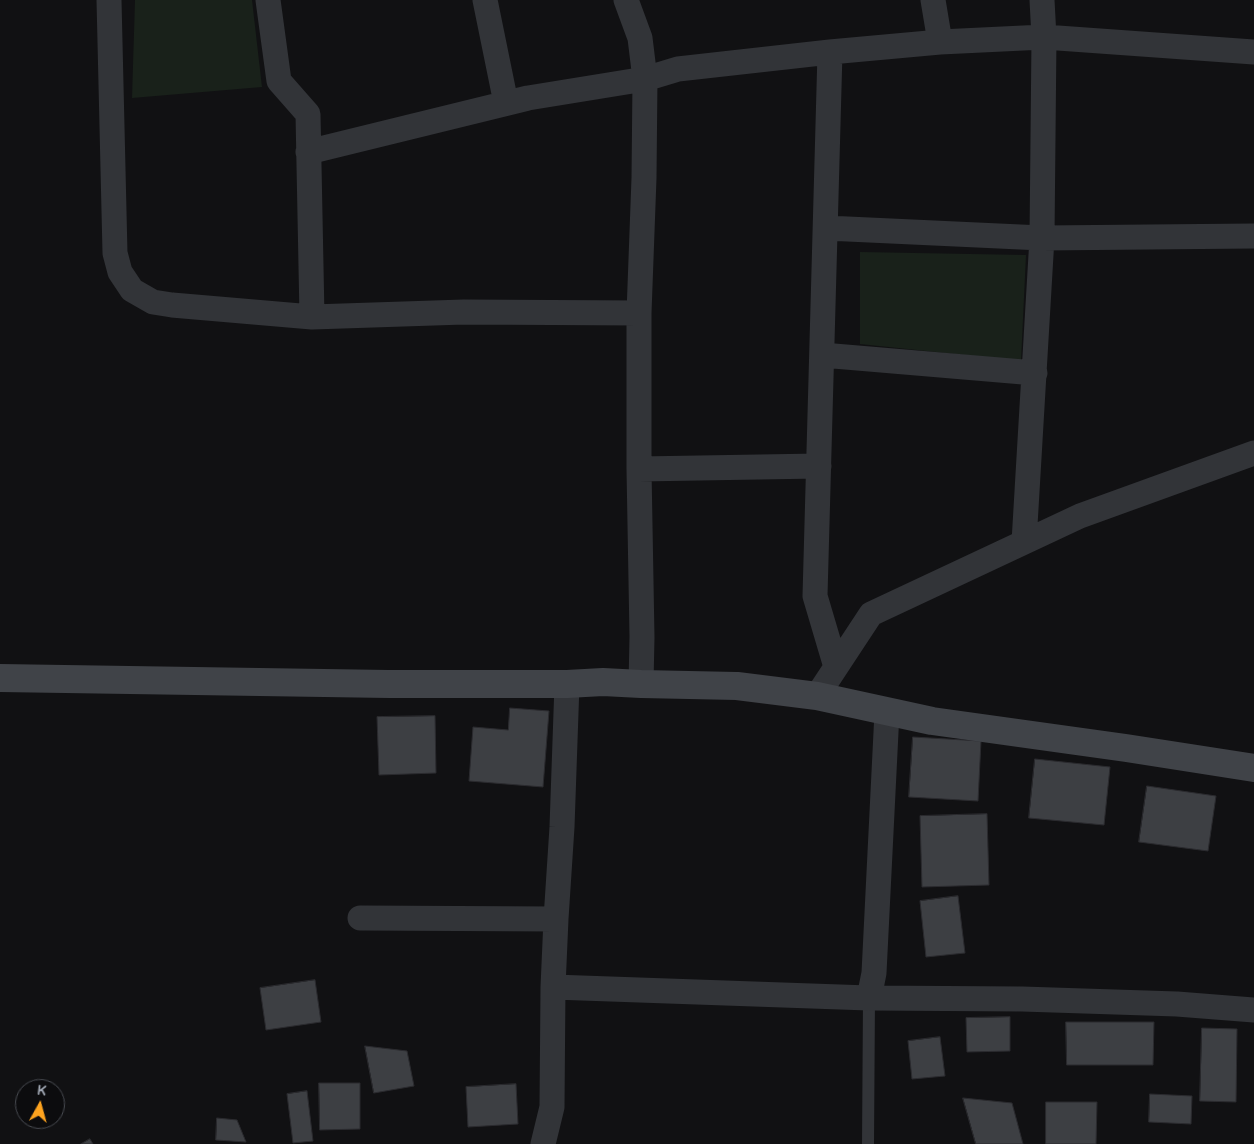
<!DOCTYPE html>
<html>
<head>
<meta charset="utf-8">
<style>
  body { margin:0 }
  #map { position:relative; width:1254px; height:1144px; overflow:hidden; background:#111113; font-family:Quicksand,sans-serif }
  canvas { display:block }
  .north { position:absolute; left:15px; top:1079px; width:50px; height:50px; box-sizing:border-box; background:#0c0c0e; border:1px solid #484b51; border-radius:50%; rotate:7deg; font-size:14px; font-weight:700; line-height:20px; text-align:center; color:#a2a9b5 }
  .north::after { content:''; display:block; margin:auto; width:18px; height:22px; background:#fda31f; clip-path:polygon(50% 0,100% 100%,50% 72%,0 100%) }
</style>
</head>
<body>
<div id="map">
<canvas width="1254" height="1144"></canvas>
<div class="north">K</div>
</div>
<script>
const c = document.querySelector('canvas').getContext('2d');
c.lineJoin = 'round';
function fill(path, color) {
  c.fillStyle = color;
  c.fill(path, 'evenodd');
}
function strokePath(path, color, width, dash) {
  c.strokeStyle = color;
  c.lineWidth = width;
  c.lineCap = dash ? 'butt' : 'round';
  c.setLineDash(dash || []);
  c.stroke(path);
}
fill(new Path2D(`
  M135,0H252L262,87L132,98Z
  M860,252L1026,255L1021,361L860,344Z`), '#19211a');
const building = new Path2D(`
  M510,708L549,711L543,787L469,781L473,727L508,730Z
  M435,716L436,773L379,775L377,717Z
  M913,737L981,741L978,801L909,797Z
  M1035,759L1110,767L1104,825L1029,818Z
  M1147,786L1216,796L1208,851L1139,842Z
  M987,814L989,885L922,887L920,816Z
  M958,896L965,953L926,957L920,901Z
  M315,980L321,1022L266,1030L260,988Z
  M1010,1017V1051L967,1052L966,1018Z
  M1066,1022H1154L1153,1065H1067Z
  M1202,1028L1237,1029L1236,1102L1200,1101Z
  M940,1037L945,1076L912,1079L908,1041Z
  M365,1046L407,1051L414,1086L374,1093Z
  M319,1083H360V1129L320,1130Z
  M516,1084L518,1124L468,1127L466,1087Z
  M307,1091L313,1141L293,1143L287,1094Z
  M1150,1094L1192,1096L1191,1124L1149,1122Z
  M963,1098L1012,1103L1023,1144H976Z
  M1046,1102H1097L1096,1144H1046Z
  M217,1118L237,1120L246,1142L216,1140Z
  M90,1139L93,1144H81Z`);
fill(building, '#3d3f43');
strokePath(building, '#2b2b2f', 1);
strokePath(new Path2D(`
  M868,1144L869,998`), '#323438', 12);
strokePath(new Path2D(`
  M109,0L115,253L120,272L132,290L153,302L172,305L312,317L464,312L639,313
  M268,0L279,81L308,114L312,317
  M485,0L506,103
  M626,0L640,38L645,79L644,178L639,313V469L642,637L641,684
  M933,0L940,42
  M830,52L815,596L836,667
  M308,152L528,98L645,79L678,69L830,52L940,42L1044,37L1254,52
  M826,228L1042,238L1254,236
  M822,355L1035,373
  M639,469L819,466
  M1024,542L1042,238L1044,37L1042,0
  M817,696L871,614L1080,516L1254,453
  M887,712L874,973L869,998L1022,999L1177,1004L1254,1010
  M360,918L556,919
  M553,987L869,998
  M543,1144L552,1107L553,987L556,919L562,827L567,684`), '#323438', 25);
strokePath(new Path2D(`
  M0,678L389,684H567L603,682L641,684L737,686L817,696L932,721L1126,748L1254,768`), '#404348', 28);
</script>
</body>
</html>
